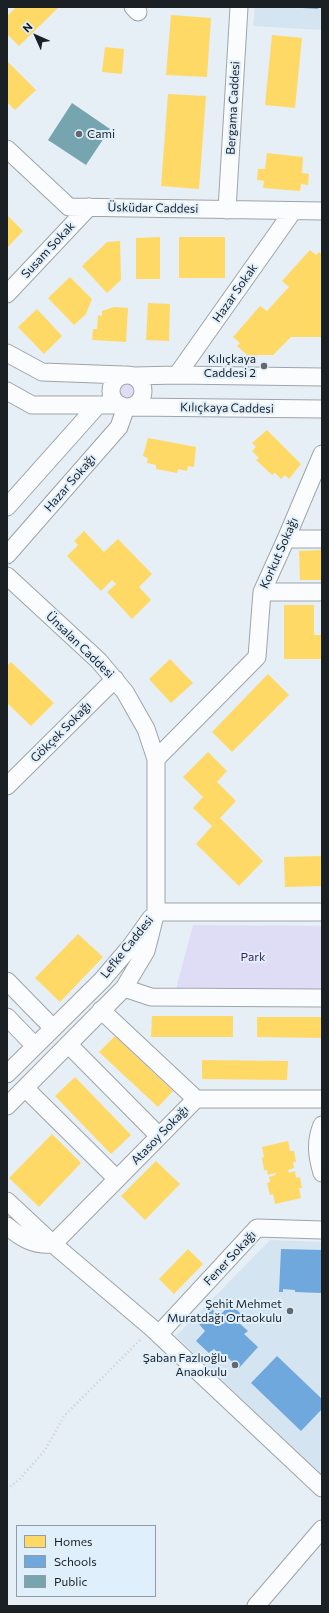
<!DOCTYPE html>
<html>
<head>
<meta charset="utf-8">
<style>
  body { margin:0 }
  #map { position:relative; width:329px; height:1613px; overflow:hidden; background:#e6eef6; font-family:Commissioner,sans-serif }
  canvas { display:block }
  .frame { position:absolute; inset:0; border:8px solid #1b2025; pointer-events:none }
  .legend { position:absolute; left:16px; top:1525px; width:140px; height:72px; box-sizing:border-box; background:#e0effc; border:1px solid #919ca6; margin:0; padding:5px 7px; list-style:none; font-size:12px; color:#1b2025 }
  .legend li { display:flex; align-items:center; gap:8px; height:20px }
  .legend b { width:20px; border:1px solid #919ca6 }
  .north { position:absolute; left:16px; top:16px; width:40px; height:40px; -webkit-text-stroke:3px #e0effc; paint-order:stroke; rotate:315deg; font-size:11px; font-weight:700; line-height:16px; text-align:center; color:#1b2025 }
  .north::after { content:''; display:block; margin:auto; width:14px; height:18px; background:#1b2025; clip-path:polygon(50% 0,100% 100%,50% 72%,0 100%) }
</style>
</head>
<body>
<div id="map">
<canvas width="329" height="1613"></canvas>
<div class="frame"></div>
<ul class="legend">
<li><b style="height:11px;background:#ffd966"></b>Homes</li>
<li><b style="height:11px;background:#6fa8dc"></b>Schools</li>
<li><b style="height:11px;background:#76a5af"></b>Public</li>
</ul>
<div class="north">N</div>
</div>
<script>
const c = document.querySelector('canvas').getContext('2d');
c.lineJoin = 'round';
function fill(path, color) {
  c.fillStyle = color;
  c.fill(path, 'evenodd');
}
function strokePath(path, color, width, dash) {
  c.strokeStyle = color;
  c.lineWidth = width;
  c.lineCap = dash ? 'butt' : 'round';
  c.setLineDash(dash || []);
  c.stroke(path);
}
function label(font, color, halo, rows, align = 'center') {
  c.font = font + ' Commissioner,sans-serif';
  c.lineWidth = 4;
  c.setLineDash([]);
  c.textBaseline = 'middle';
  c.strokeStyle = halo;
  c.fillStyle = color;
  for (const [text, x, y, turn = 0] of rows) {
    c.save();
    c.translate(x, y);
    c.rotate((+turn || 0) * Math.PI / 180);
    c.textAlign = isNaN(turn) ? turn : align;
    if (halo) c.strokeText(text, 0, 0);
    c.fillText(text, 0, 0);
    c.restore();
  }
}
fill(new Path2D(`
  M255,7H322V30L253,26Z
  M270,1240L322,1242V1476L176,1336Z`), '#d5e4f1');
fill(new Path2D(`
  M119 391a8 8 0 1 1 16 0a8 8 0 1 1-16 0Z
  M193,925L322,926V989H176Z`), '#dfddf5');
fill(new Path2D(`
  M16,7H59L19,46L7,34V16Z
  M171,15L211,18L207,77L166,75Z
  M272,35L302,38L295,108L265,105Z
  M105,47L124,49L122,74L102,72Z
  M7,61L36,90L15,110L7,102Z
  M168,94L206,96L199,189L161,186Z
  M267,153L303,157L302,173L309,174L308,185L301,184L300,191L263,188L264,181L257,180L258,169H265Z
  M7,215L23,231L7,248Z
  M160,237V279H136V238Z
  M179,237H225V278H179Z
  M120,241L121,280L107,293L82,266L107,242Z
  M310,250L316,255L319,252L322,255V337H291L273,355H257L253,360L237,346L240,343L233,337L260,306L267,311L287,289L289,287L282,281Z
  M70,277L92,299L86,314L74,325L48,298Z
  M148,303L170,304L169,341L146,340Z
  M114,307L128,308L126,342L92,340L93,329H97L98,315L102,316V311Z
  M37,309L62,336L44,354L18,327Z
  M267,430L301,464L289,479L285,475L281,479L275,473L272,475L256,460L259,458L252,451L256,447L252,443Z
  M148,438L196,447L194,467L188,466L187,471L178,469L177,473L156,469V465L147,463L148,458L143,456Z
  M84,531L104,552L118,539L152,574L139,587L151,600L132,619L107,592L116,584L112,580L101,591L67,556L78,545L74,541Z
  M322,550V580H300L299,551Z
  M284,605H314V635H322V659H284Z
  M170,659L193,683L171,703L149,679Z
  M11,662L54,703L31,726L7,703V666Z
  M268,674L289,695L232,752L212,732Z
  M208,752L227,771L217,782L236,801L220,818L263,861L239,886L196,844L212,826L193,808L203,797L183,777Z
  M322,856V886L285,887L284,857Z
  M78,934L103,957L60,1002L35,978Z
  M152,1016H233V1037H151Z
  M257,1017H322V1038L257,1037Z
  M115,1036L173,1091L158,1107L99,1052Z
  M202,1060L288,1061L287,1080L202,1079Z
  M75,1077L131,1135L111,1154L55,1096Z
  M52,1134L81,1163L39,1207L9,1178Z
  M288,1141L290,1151H294L296,1162H293L294,1168L288,1170L289,1173L295,1171L296,1178L300,1177L302,1188H299L301,1198L275,1204L273,1194L270,1195L267,1183L270,1182L269,1177L276,1175L275,1173L268,1175L267,1170H264L262,1158L264,1157L262,1147Z
  M156,1161L180,1184L145,1220L121,1196Z
  M188,1249L203,1264L174,1294L159,1279Z`), '#ffd966');
fill(new Path2D(`
  M302,7H318V9L302,8Z
  M281,1249L322,1250V1293L295,1292V1290L283,1289V1292H279Z
  M231,1304L244,1317L239,1323L248,1331L244,1334L258,1347L239,1368L225,1355L222,1357L214,1349L209,1353L196,1341L205,1331L199,1324L212,1309L219,1316Z
  M277,1356L322,1399V1409L301,1431L251,1383Z`), '#6fa8dc');
fill(new Path2D(`
  M72,103L110,129L86,165L48,140Z`), '#76a5af');
const minor = new Path2D(`
  M133,7L138,12
  M7,149L69,207L322,211
  M227,210L239,7
  M7,294L89,207
  M7,353L42,372L123,375
  M111 391a16 16 0 1 1 32 0a16 16 0 1 1-32 0Z
  M177,375L293,211
  M134,376L177,375L322,377
  M7,391L32,405H120
  M131,407L322,409
  M7,507L97,406
  M286,539H322
  M7,555L119,427L126,407
  M7,576L99,661L125,692L146,729L156,759V912L146,951L124,988L7,1106
  M262,592H322
  M156,759L257,657L262,592L286,539L322,454
  M7,786L115,679
  M156,912H322
  M7,981L53,1028
  M124,988L151,997L322,998
  M101,1010L196,1099
  M7,1017L35,1046
  M68,1044L159,1136
  M7,1074L102,980L131,946L151,918
  M25,1088L117,1179
  M322,1125C315,1142 317,1156 322,1173
  M7,1201L53,1244L152,1328L322,1488
  M7,1226C21,1238 34,1246 53,1244L196,1099H322
  M159,1334L257,1228L322,1230
  M256,1606L322,1529`);
strokePath(minor, '#9ea4aa', 19);
strokePath(new Path2D(`
  M7,1489L19,1480L45,1450L64,1416L142,1338`), '#cbced0', 2.5, [1, 3]);
strokePath(minor, '#fbfcfe', 17);
for (const [x, y, r, color] of [
  [79,134,4,"#62686e"],
  [264,366,4,"#62686e"],
  [290,1311,4,"#62686e"],
  [235,1365,4,"#62686e"]
]) {
  const dot = new Path2D();
  dot.arc(x, y, r, 0, 2 * Math.PI);
  c.fillStyle = color;
  c.fill(dot);
  strokePath(dot, '#e0effc', 1.5);
}
label('12px', '#1b2025', '#e0effc', [
  ["Bergama Caddesi",233,108,-87],
  ["Üsküdar Caddesi",153,208,1],
  ["Susam Sokak",48,250,-47],
  ["Hazar Sokak",235,293,-55],
  ["Kılıçkaya Caddesi",227,408,1],
  ["Hazar Sokağı",70,483,-49],
  ["Korkut Sokağı",279,553,-66],
  ["Ünsalan Caddesi",80,645,44],
  ["Gökçek Sokağı",61,732,-45],
  ["Lefke Caddesi",127,947,-51],
  ["Atasoy Sokağı",160,1135,-46],
  ["Fener Sokağı",230,1258,-47]
]);
label('12px', '#1b2025', '#e0effc', [
  ["Cami",87,134,"left"],
  ["Kılıçkaya",256,359],
  ["Caddesi 2",256,373],
  ["Şehit Mehmet",282,1304],
  ["Muratdağı Ortaokulu",282,1318],
  ["Şaban Fazlıoğlu",227,1358],
  ["Anaokulu",227,1372]
], 'right');
label('12px', '#3d1f66', '#e0effc', [
  ["Park",253,957]
]);
</script>
</body>
</html>
